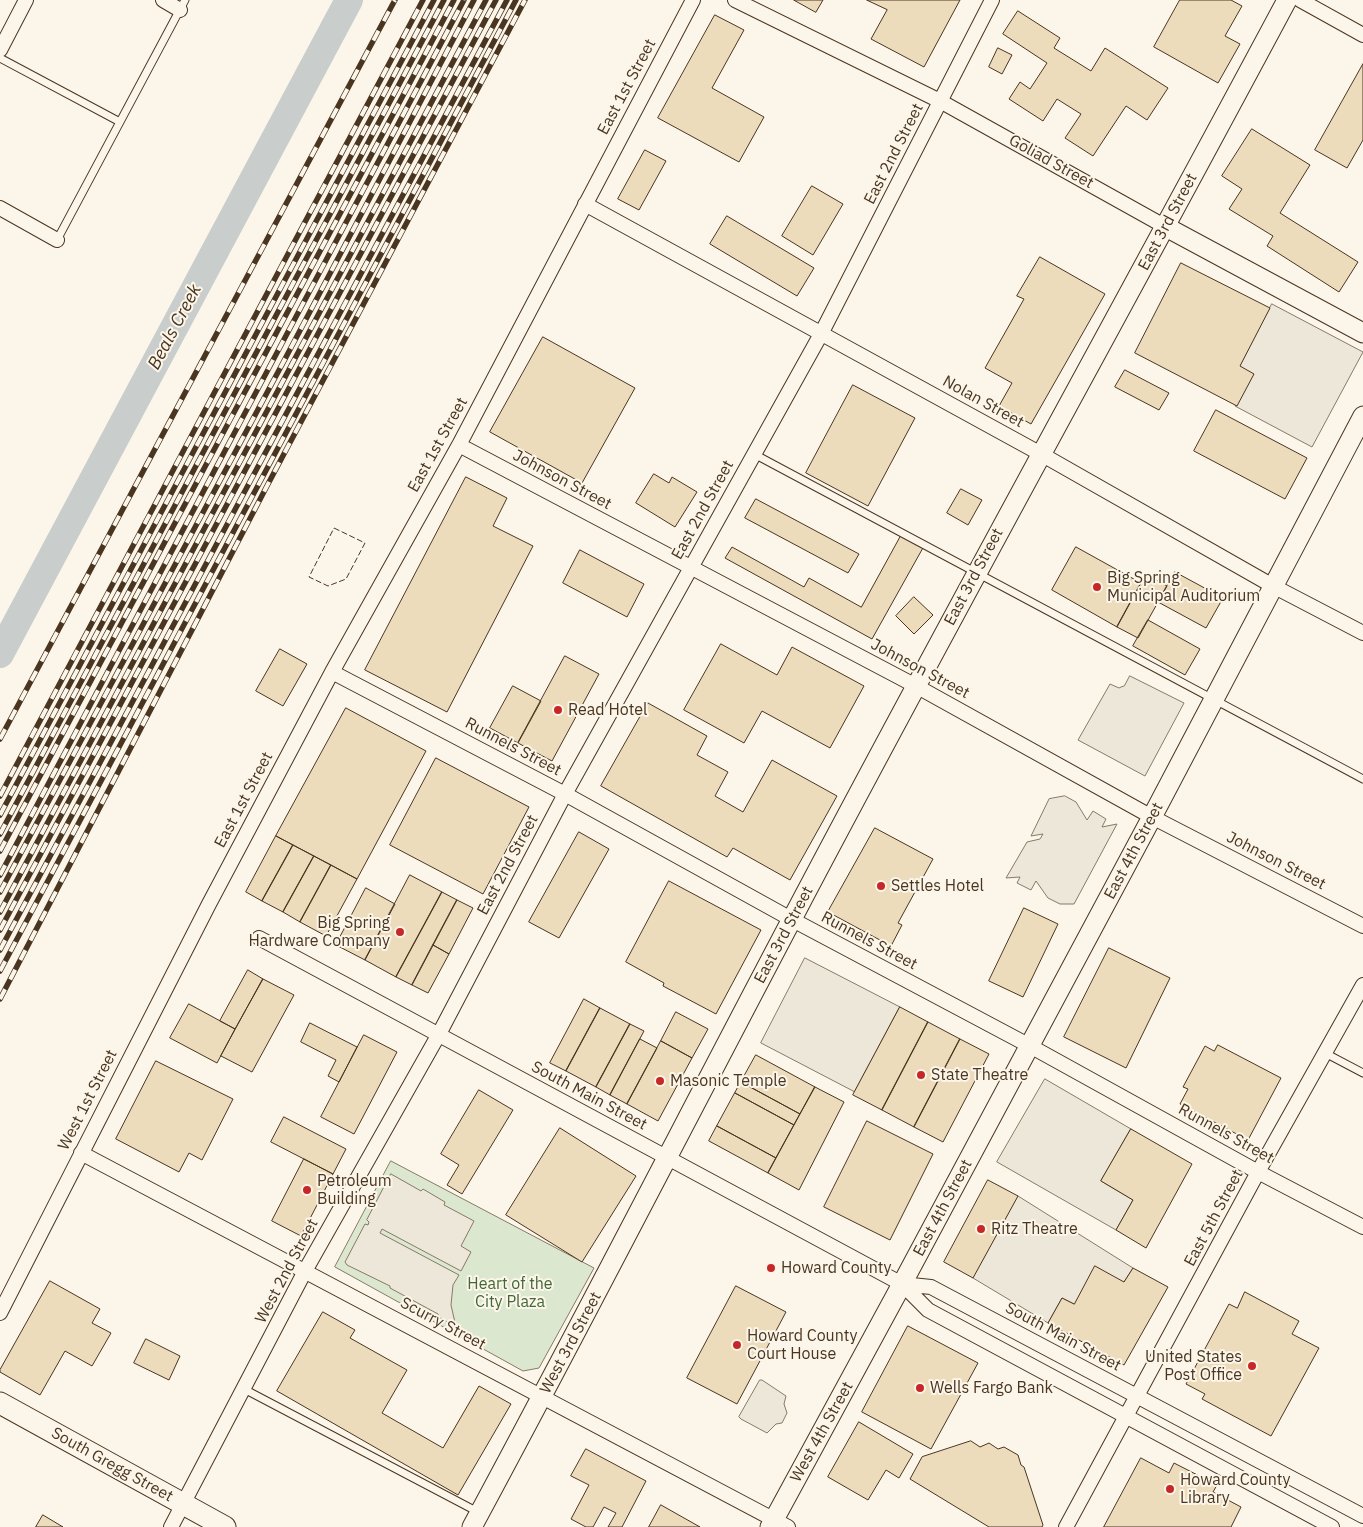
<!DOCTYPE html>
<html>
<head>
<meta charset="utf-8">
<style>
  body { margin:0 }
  canvas { display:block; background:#fbf6e9 }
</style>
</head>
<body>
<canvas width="1363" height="1527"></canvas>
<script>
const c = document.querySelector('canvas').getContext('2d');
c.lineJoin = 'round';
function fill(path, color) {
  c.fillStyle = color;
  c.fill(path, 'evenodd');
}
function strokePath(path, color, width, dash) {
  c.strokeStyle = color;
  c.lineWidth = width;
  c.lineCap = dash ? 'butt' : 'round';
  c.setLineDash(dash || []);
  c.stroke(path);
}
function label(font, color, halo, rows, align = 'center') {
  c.font = font + ' "IBM Plex Sans",sans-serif';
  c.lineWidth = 4;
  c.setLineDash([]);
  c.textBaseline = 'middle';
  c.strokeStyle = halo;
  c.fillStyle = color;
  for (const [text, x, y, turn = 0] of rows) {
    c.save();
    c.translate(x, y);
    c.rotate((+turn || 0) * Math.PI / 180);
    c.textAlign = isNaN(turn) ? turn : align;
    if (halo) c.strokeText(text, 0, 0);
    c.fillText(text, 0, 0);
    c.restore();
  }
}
const green = new Path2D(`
  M391,1161L594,1268L539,1368L523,1371L335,1267Z`);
fill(green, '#dce7d0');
strokePath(green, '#887966', 1);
const parking = new Path2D(`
  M1272,304L1363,352L1312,447L1235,406L1251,377L1238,370Z
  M1130,676L1184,703L1145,776L1078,740L1110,684L1119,688L1121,687L1124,686Z
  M1065,796L1076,802L1087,820L1093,811L1106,819L1102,827L1117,824L1074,904H1060L1048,898L1036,881L1031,890L1017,883L1020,877L1006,878L1027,842L1040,839L1043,834L1031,836L1049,799Z
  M805,958L900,1007L855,1092L761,1043Z
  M1045,1079L1131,1129L1101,1181L1133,1200L1116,1230L997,1162Z
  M391,1174L421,1191L423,1189L445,1202L444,1205L474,1221L461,1246L471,1252L461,1271L382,1229L380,1233L459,1275L453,1285L451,1305L456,1327L439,1317L438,1314L390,1288V1286L347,1265L345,1262L365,1224L368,1225L369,1222L367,1220Z
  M1018,1196L1133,1268L1124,1282L1074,1304L1062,1298L1048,1323L973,1278Z
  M760,1380H762L786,1396L784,1404L787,1413L782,1423L776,1424L767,1433L741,1419L739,1417Z`);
fill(parking, '#ede7d9');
strokePath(parking, '#887966', 1);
strokePath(new Path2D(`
  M0,654L349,0`), '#c9cecd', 28);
const building = new Path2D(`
  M794,0H823L816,12Z
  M867,0H960L924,67L871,39L887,10Z
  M1180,0H1231L1242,6L1225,36L1240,44L1218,83L1154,47Z
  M1018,11L1060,38L1054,48L1091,71L1105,48L1168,88L1147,120L1126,106L1093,156L1065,138L1081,114L1057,99L1043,121L1009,99L1020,82L1030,89L1047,63L1003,34Z
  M715,15L744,30L712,88L764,117L739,162L658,118Z
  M998,48L1012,55L1002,74L989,67Z
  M1363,64V140L1347,168L1315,150Z
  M1252,129L1310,165L1280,213L1358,262L1339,292L1267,246L1273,236L1229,209L1242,189L1222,176Z
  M645,150L666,161L639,210L618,199Z
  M812,186L843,204L813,255L782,236Z
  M727,216L814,268L797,296L710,244Z
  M1040,257L1105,294L1031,424L999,406L1012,383L985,368L1024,299L1017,296Z
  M1181,263L1270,308L1240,366L1254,374L1237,406L1135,353Z
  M543,337L635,388L582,483L490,432Z
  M1125,370L1169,393L1159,410L1115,387Z
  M853,385L915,418L868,506L806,473Z
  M1216,410L1307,458L1285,499L1194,451Z
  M654,474L669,483L672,477L697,492L675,527L636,503Z
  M466,477L507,498L493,526L533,546L447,712L365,670Z
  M961,489L982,500L968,525L947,513Z
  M756,499L859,554L848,573L745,518Z
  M902,534L924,546L872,639L725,558L732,547L804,587L809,578L861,607Z
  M1076,547L1141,583L1117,627L1052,590Z
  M580,550L644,584L627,617L563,583Z
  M1175,572L1223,598L1206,628L1158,602Z
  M1146,574L1167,586L1138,638L1117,627Z
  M914,597L933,615L914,634L896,616Z
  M1148,620L1200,649L1185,675L1133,646Z
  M721,644L777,675L792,647L864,686L830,748L762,711L744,743L684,710Z
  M280,649L307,664L283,706L256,691Z
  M565,656L599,674L552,761L518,743Z
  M513,686L541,701L518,743L490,728Z
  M648,703L707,736L697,755L728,772L715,796L743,812L772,760L837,796L790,880L733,848L727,857L601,786Z
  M346,708L426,751L357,879L276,836Z
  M436,758L529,807L483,894L390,845Z
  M875,828L933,859L898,923L902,925L891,946L828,912Z
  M579,832L609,849L559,938L529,922Z
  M276,836L293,845L262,901L246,892Z
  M293,845L314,856L283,912L262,901Z
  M314,856L331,865L300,922L283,912Z
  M331,865L357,879L326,936L300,922Z
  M410,875L442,892L396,977L365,960Z
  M669,881L761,930L716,1014L663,986L664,983L626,962Z
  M366,888L395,904L365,960L336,945Z
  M442,892L457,900L412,985L396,977Z
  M457,900L473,908L449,954L433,945Z
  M1024,908L1058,924L1023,997L989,981Z
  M433,945L449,954L428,993L412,985Z
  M1109,948L1170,978L1126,1068L1064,1037Z
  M248,970L263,979L235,1029L220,1021Z
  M263,979L294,995L252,1072L221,1056Z
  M584,999L600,1008L566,1071L550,1063Z
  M189,1004L235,1029L217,1063L170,1038Z
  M900,1007L928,1022L882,1110L853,1095Z
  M600,1008L630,1024L596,1087L566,1071Z
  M676,1012L708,1029L692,1058L661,1041Z
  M928,1022L960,1039L914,1127L882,1110Z
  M310,1023L357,1047L339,1082L328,1076L336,1060L301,1042Z
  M630,1024L644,1031L610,1095L596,1087Z
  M364,1035L397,1052L354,1134L321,1117Z
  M640,1039L657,1048L627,1104L610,1095Z
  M960,1039L989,1054L943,1142L914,1127Z
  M661,1041L692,1058L658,1121L627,1104Z
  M1218,1045L1281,1078L1248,1140L1180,1104L1188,1089L1183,1087L1205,1046L1214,1051Z
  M756,1055L815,1087L800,1114L741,1082Z
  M156,1061L233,1099L202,1160L189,1153L179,1172L116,1139Z
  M741,1082L800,1114L794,1125L735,1093Z
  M815,1087L844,1102L799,1190L768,1173Z
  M479,1090L513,1110L462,1194L447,1185L459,1165L441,1154Z
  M735,1093L794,1125L776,1158L717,1126Z
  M284,1117L346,1149L333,1174L271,1142Z
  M867,1121L933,1154L890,1240L824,1207Z
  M717,1126L776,1158L768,1173L709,1141Z
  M560,1128L636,1176L582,1262L506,1215Z
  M1131,1129L1192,1164L1146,1248L1116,1230L1133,1200L1101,1181Z
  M304,1159L333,1174L301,1236L272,1221Z
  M988,1180L1018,1196L973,1278L944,1262Z
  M1095,1266L1124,1282L1133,1268L1168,1287L1124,1365L1048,1323L1062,1298L1074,1304Z
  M50,1281L100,1309L92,1323L111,1333L92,1366L65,1351L40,1395L0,1372V1370Z
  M736,1286L786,1312L737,1404L687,1378Z
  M1245,1292L1299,1321L1292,1334L1319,1348L1271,1436L1202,1399L1205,1394L1186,1384L1229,1304L1237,1308Z
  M323,1312L355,1330L350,1338L407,1370L382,1413L443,1448L479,1386L511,1404L458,1495L277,1391Z
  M908,1326L978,1363L931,1449L862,1412Z
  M146,1339L180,1356L169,1380L134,1363Z
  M859,1422L913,1454L899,1478L886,1470L868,1500L828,1477Z
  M971,1441L980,1447L989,1443L998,1449L1004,1447L1018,1455L1021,1465L1024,1467L1043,1525L1042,1527H989L910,1479L922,1457Z
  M586,1449L646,1481L622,1527H608L616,1513L604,1507L593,1527H586L571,1519L589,1485L571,1476Z
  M1141,1458L1169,1473L1174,1463L1217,1485L1213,1492L1241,1507L1231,1527H1104Z
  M661,1505L700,1527H649Z
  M43,1515L63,1527H36Z`);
fill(building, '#ecdcbc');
strokePath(building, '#4a3520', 1);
const lane = new Path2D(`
  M0,58L120,122
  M57,240L185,0
  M754,454L1363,779
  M1325,1053L1363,1073
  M244,1389L478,1512`);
const street = new Path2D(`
  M163,0L180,10
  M735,0L940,101L1166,227
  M1300,0L1363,35
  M0,50L26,0
  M585,204L1041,454L1273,586L1363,633
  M0,208L57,240
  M459,445L916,686L1152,817L1363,926
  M332,672L565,794L791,919L1030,1046L1258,1172L1363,1227
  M259,938L902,1284L928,1310L1332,1527
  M81,1153L788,1527
  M902,1284L931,1287L1363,1516
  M0,1313L209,904L332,672L459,445L693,0
  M171,1527L305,1271L439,1034L565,794L821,334L992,0
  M1066,1527L1258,1172L1363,985`);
const secondary = new Path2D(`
  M1166,227L1363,333
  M472,1527C581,1325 685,1122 792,919C954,611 1123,307 1287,0
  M770,1527L902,1284L1152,817L1363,416`);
const primary = new Path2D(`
  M0,1403L225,1527`);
strokePath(lane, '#4a3520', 9);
strokePath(street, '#4a3520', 16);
strokePath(secondary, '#4a3520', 21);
strokePath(primary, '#4a3520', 23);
strokePath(lane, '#fbf6e9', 7);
strokePath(street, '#fbf6e9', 14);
strokePath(secondary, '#fbf6e9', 19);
strokePath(primary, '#fbf6e9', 21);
const rail = new Path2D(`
  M0,739L395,0
  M0,796L423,0
  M0,815L434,0
  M0,834L444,0
  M0,851L454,0
  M0,875L464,0
  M0,892L285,359L474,0
  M0,912L486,0
  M0,930L496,0
  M0,950L507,0
  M0,971L516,0
  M0,999L268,484L525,0`);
strokePath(rail, '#4a3520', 5.5);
strokePath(rail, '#fbf6e9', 4, [11]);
strokePath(new Path2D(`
  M334,528L365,543L346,579L328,586L309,577Z`), '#4a3520', 1, [6, 2.5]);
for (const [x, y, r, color] of [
  [1097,587,5,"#c62828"],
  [558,710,5,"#c62828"],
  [881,886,5,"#c62828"],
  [400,932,5,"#c62828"],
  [921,1075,5,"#c62828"],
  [660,1081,5,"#c62828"],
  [307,1190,5,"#c62828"],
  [981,1229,5,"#c62828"],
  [771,1268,5,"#c62828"],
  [737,1345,5,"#c62828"],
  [1252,1366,5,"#c62828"],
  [920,1388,5,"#c62828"],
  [1170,1489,5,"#c62828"]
]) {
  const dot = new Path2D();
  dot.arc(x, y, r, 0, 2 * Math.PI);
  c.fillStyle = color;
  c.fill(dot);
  strokePath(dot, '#fbf6e9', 2);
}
label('16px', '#4a3520', '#fbf6e9', [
  ["East 1st Street",627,87,-62],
  ["East 2nd Street",894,154,-63],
  ["Goliad Street",1051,162,29],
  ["East 3rd Street",1168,222,-62],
  ["Nolan Street",983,402,29],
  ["East 1st Street",438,445,-61],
  ["Johnson Street",562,480,28],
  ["East 2nd Street",703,510,-61],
  ["East 3rd Street",974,577,-62],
  ["Johnson Street",920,669,28],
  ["Runnels Street",513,747,28],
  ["East 1st Street",244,800,-62],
  ["East 4th Street",1134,851,-62],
  ["Johnson Street",1276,861,27],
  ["East 2nd Street",508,865,-62],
  ["East 3rd Street",784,935,-62],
  ["Runnels Street",869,941,28],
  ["South Main Street",589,1096,28],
  ["West 1st Street",88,1100,-63],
  ["Runnels Street",1226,1134,29],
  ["East 4th Street",943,1208,-62],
  ["East 5th Street",1214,1218,-62],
  ["West 2nd Street",287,1271,-62],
  ["Scurry Street",443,1324,28],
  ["South Main Street",1063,1337,28],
  ["West 3rd Street",571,1343,-62],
  ["West 4th Street",822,1432,-61],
  ["South Gregg Street",112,1465,29]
]);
label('16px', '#4a3520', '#fbf6e9', [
  ["Big Spring",1107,578],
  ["Municipal Auditorium",1107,596],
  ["Read Hotel",568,710],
  ["Settles Hotel",891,886],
  ["Big Spring",390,923,"right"],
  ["Hardware Company",390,941,"right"],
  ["State Theatre",931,1075],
  ["Masonic Temple",670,1081],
  ["Petroleum",317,1181],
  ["Building",317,1199],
  ["Ritz Theatre",991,1229],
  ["Howard County",781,1268],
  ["Howard County",747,1336],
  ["Court House",747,1354],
  ["United States",1242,1357,"right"],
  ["Post Office",1242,1375,"right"],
  ["Wells Fargo Bank",930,1388],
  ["Howard County",1180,1480],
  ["Library",1180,1498]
], 'left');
label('16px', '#436837', '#fbf6e9', [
  ["Heart of the",510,1284],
  ["City Plaza",510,1302]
]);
label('italic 18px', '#4a3520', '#fbf6e9', [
  ["Beals Creek",175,327,-62]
]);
</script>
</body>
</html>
